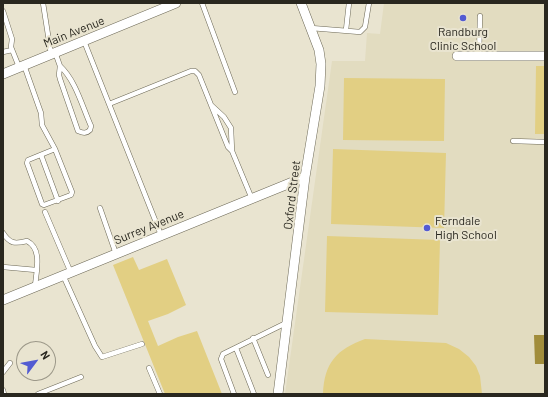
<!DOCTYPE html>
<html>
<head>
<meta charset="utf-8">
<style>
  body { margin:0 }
  #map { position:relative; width:548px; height:397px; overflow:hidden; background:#e9e4d0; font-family:Barlow,sans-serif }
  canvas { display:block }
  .frame { position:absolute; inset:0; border:4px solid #29271f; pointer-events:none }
  .north { position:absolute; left:16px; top:341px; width:40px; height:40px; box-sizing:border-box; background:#e9e4d0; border:1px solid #9c9889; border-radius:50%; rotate:58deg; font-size:11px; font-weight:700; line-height:16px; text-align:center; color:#29271f }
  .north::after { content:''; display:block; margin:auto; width:14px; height:18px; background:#535bd2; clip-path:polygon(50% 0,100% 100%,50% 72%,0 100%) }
</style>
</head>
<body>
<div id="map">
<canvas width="548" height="397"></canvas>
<div class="frame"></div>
<div class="north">N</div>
</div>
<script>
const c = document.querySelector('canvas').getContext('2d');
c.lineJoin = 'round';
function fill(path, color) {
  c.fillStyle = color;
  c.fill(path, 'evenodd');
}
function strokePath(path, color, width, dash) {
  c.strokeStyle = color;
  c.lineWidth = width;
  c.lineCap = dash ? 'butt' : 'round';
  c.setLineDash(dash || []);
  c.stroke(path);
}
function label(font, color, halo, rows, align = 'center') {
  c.font = font + ' Barlow,sans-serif';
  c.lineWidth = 4;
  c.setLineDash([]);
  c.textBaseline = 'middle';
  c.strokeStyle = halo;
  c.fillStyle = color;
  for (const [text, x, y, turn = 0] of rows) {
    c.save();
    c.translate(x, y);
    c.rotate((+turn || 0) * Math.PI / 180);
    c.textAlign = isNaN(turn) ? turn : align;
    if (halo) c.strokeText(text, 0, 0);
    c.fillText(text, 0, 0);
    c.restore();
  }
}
fill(new Path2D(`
  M384,3H545V394H285L332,61H365L367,33L380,34Z`), '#e2dcc0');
fill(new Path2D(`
  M536,66H545V134H535Z
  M344,78L445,79L444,141L343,140Z
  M333,149L446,153L444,228L331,224Z
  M327,236L440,240L438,315L325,312Z
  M133,257L139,270L167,259L186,305L168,314L148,321L158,346L178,337L197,331L222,394H165L113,265Z
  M365,339L446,343L459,349L469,357L476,366L480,376L482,394H323C324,363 337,349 365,339Z`), '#e2cf83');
fill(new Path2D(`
  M534,335H545V364H535Z`), '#a18d3b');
const lane = new Path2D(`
  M43,3L51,54
  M202,3L235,92
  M3,11L12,39L11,47L19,67
  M311,28L360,32L365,27L369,3
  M346,30L349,3
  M84,41L109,104
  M3,52L12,50
  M55,52L60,66L59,75L60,79L78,131C83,133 86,134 90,130L91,126C82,106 76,81 60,66
  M479,56L480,16
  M24,65L41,113L42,125L55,149L72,192L71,195L44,205L42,204L27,163L28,160L55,149
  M211,105L224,117L231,128L232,151L252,199
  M513,141L545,142
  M41,155L58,201
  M100,208L116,254
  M45,212L71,273
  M3,233C10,244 15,244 27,241C43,249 36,272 35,287
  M161,235L109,104L191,71H195L199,75L228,147L232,151
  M3,267L36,270
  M63,275L95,346L102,357L142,344
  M253,338L268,375
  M236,348L254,394
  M149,368L160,394
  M3,372L10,363
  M3,390L4,394
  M38,394L81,377
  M234,394L221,359L223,354L286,323`);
const street = new Path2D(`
  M457,56H545
  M3,74L176,3
  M3,300L305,177
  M278,394L305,177L320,86L321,64L319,50L301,3`);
strokePath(lane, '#6c6856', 5.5);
strokePath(street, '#6c6856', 10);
strokePath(lane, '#fff', 4.5);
strokePath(street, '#fff', 9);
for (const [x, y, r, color] of [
  [463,18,4,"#535bd2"],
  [427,228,4,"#535bd2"]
]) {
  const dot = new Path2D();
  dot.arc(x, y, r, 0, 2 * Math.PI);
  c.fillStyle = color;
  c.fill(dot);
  strokePath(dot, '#e9e4d0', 1.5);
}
label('12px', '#29271f', '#e9e4d0', [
  ["Main Avenue",74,32,-22],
  ["Oxford Street",292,195,-83],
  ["Surrey Avenue",149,227,-22]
]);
label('12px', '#29271f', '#e9e4d0', [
  ["Randburg",463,32],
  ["Clinic School",463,46],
  ["Ferndale",435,221,"left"],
  ["High School",435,235,"left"]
]);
</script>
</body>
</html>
